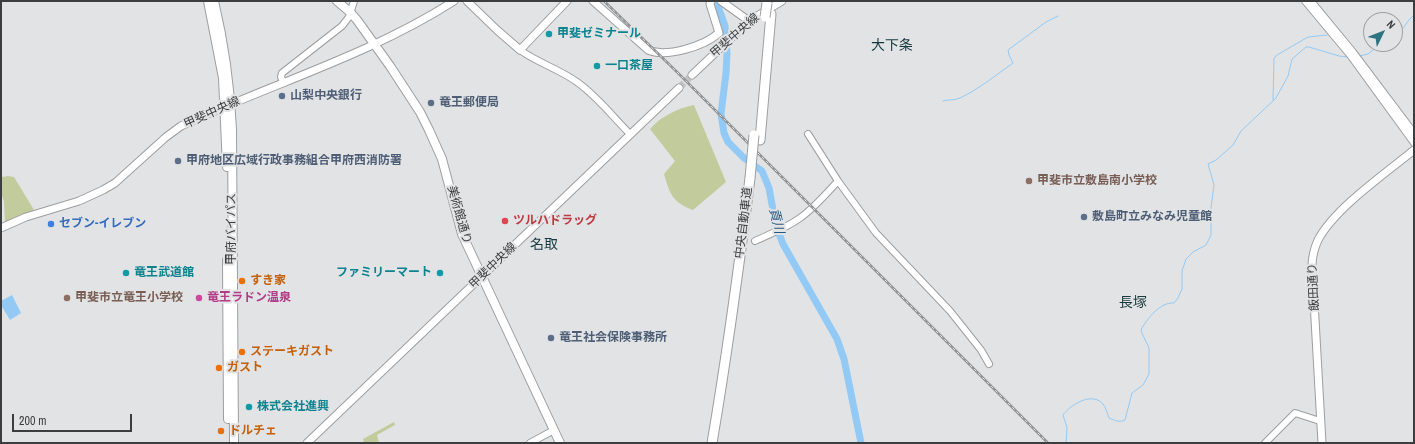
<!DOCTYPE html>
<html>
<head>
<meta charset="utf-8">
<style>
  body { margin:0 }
  #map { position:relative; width:1415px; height:444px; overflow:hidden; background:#e2e3e5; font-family:"Archivo Narrow",sans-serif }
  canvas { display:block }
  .frame { position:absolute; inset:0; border:2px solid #3c3d3e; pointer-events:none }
  .north { position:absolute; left:1363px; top:12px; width:40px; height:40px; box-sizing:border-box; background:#e2e3e5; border:1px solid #a0a1a2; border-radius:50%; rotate:47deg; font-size:11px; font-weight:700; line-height:16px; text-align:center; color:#3c3d3e }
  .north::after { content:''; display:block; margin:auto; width:14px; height:18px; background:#2d7381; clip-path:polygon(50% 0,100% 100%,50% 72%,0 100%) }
  .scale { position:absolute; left:12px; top:414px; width:120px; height:18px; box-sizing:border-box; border:2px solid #3c3d3e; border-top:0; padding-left:5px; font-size:12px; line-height:14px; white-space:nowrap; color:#3c3d3e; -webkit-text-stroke:3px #e2e3e5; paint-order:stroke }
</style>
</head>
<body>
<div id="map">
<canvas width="1415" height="444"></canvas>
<div class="frame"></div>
<div class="north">N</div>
<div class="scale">200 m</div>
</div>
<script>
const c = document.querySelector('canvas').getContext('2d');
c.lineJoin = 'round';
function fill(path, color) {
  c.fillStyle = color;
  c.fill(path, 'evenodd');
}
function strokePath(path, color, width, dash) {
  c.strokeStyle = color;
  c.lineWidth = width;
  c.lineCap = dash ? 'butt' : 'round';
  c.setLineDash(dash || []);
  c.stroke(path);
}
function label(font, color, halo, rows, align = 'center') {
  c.font = font + ' "Archivo Narrow","Noto Sans JP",sans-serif';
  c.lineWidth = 4;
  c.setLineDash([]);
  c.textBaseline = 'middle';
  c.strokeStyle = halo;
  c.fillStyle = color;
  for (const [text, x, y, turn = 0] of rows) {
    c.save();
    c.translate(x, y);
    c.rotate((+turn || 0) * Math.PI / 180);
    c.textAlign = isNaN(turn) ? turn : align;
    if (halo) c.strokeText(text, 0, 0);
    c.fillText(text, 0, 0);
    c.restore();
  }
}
fill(new Path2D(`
  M694,105L726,182L693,210C672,202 670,194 664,174L675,161L650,129C660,117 678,108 694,105Z
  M1,176L4,177L7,176L14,177L34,210L5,222L4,201L1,194Z
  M394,422L395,425L377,435L379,443H364L363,439Z`), '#c2cb9c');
fill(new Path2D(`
  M12,295L21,313L10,320L1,305V301Z`), '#92caf5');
strokePath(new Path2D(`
  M1395,37C1403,31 1406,21 1414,15
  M1359,56L1368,54L1380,44
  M1273,100L1274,58L1277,55L1308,37L1327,35
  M943,101C948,99 954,101 960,98C979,89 996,75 1013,63L1009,55L1008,50L1046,22L1058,16
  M820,196L828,187
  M1066,443L1067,428L1063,415C1070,405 1091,392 1102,403C1106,407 1107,413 1109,418C1114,420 1119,423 1125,420L1132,393L1143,385L1149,374V348L1141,331L1142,328C1148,318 1160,302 1174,303L1178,298L1182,289V271L1186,259L1193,252L1206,245L1211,235V208L1214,185L1208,164L1216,160L1233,145L1241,131L1276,98L1288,76L1292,59L1306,47H1309L1339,56L1347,57`), '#92caf5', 1);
strokePath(new Path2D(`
  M716,1L725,26L727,54L726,73L721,114L724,133L728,142L744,158L762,171L769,188L776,226L783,244L837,339L844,359L861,443`), '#92caf5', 7);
strokePath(new Path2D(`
  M679,88L692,75`), '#c1c2c4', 7, [7, 3.5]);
const tertiary = new Path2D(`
  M1305,1L1350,55L1414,143
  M1311,1L1353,52L1414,133
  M520,50C538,63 559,69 577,82C597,96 613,117 630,134
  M283,82L281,77L282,73L342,26L349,17L354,1
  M808,134L838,181L876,233L950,311L981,350L989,364
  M755,241C770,234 786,228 800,218C814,208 826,194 838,181
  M530,443L554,430
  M1265,443L1295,413L1320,421`);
const secondary = new Path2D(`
  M1322,443L1312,266C1312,257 1314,249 1318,240C1335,208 1386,173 1414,150`);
const primary = new Path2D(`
  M467,1L497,30L520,50L567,1
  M593,1L648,50C667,58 704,46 719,33L710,4L711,1
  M721,1L749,21
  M692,75L749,21L782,1
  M1,228L26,217L79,201L103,190L115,183L166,137L181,126C271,84 370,55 454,1
  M307,443L679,88`);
const trunk = new Path2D(`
  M208,1L223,78L227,167
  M214,1C224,43 230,86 232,129L234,443
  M337,1L351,13L357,20L390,66L420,112L429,130L442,159L462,234L560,443
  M227,260L228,419`);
const motorway = new Path2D(`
  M760,140L771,14
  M712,443C727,355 739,267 750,178`);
strokePath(tertiary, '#9d9ea0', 8);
strokePath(secondary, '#9d9ea0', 9);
strokePath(primary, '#9d9ea0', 9);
strokePath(trunk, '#9d9ea0', 10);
strokePath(motorway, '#9d9ea0', 11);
strokePath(tertiary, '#fff', 6);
strokePath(secondary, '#fff', 7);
strokePath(primary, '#fff', 7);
strokePath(trunk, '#fff', 8);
strokePath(motorway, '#fff', 9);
const rail = new Path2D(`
  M604,1L678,73L1048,443`);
strokePath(rail, '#919293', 2.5);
strokePath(rail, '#e2e3e5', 1, [3]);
const motorwayBridge = new Path2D(`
  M765,17L767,3
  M750,178L754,135`);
strokePath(motorwayBridge, '#9d9ea0', 11, []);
strokePath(motorwayBridge, '#fff', 9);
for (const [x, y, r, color] of [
  [549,34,4,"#0f9aa8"],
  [597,66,4,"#0f9aa8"],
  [282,96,4,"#5c6f8a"],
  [431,103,4,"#5c6f8a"],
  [178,161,4,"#5c6f8a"],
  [1029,181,4,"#8d6e63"],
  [1084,217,4,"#5c6f8a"],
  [505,221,4,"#e0444e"],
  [51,224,4,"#3f7fe0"],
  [126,273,4,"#0f9aa8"],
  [440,273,4,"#0f9aa8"],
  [242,281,4,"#e8710a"],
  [67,298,4,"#8d6e63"],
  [199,298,4,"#d1479c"],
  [551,338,4,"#5c6f8a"],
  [242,352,4,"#e8710a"],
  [219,368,4,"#e8710a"],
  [249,407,4,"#0f9aa8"],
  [221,431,4,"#e8710a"]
]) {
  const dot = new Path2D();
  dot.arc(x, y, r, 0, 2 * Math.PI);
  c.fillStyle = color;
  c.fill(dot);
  strokePath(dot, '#e2e3e5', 1.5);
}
label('bold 12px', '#0d838f', '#e2e3e5', [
  ["甲斐ゼミナール",557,34],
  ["一口茶屋",605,66],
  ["竜王武道館",134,273],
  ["ファミリーマート",432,273,"right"],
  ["株式会社進興",257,407]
], 'left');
label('12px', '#3c3d3e', '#e2e3e5', [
  ["甲斐中央線",735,36,-41],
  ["甲斐中央線",212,113,-24],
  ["美術館通り",459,215,74],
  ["中央自動車道",744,223,-83],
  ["甲府バイパス",232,229,-90],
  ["甲斐中央線",493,266,-44],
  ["飯田通り",1314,287,-93]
]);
label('bold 12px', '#4e5e75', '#e2e3e5', [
  ["山梨中央銀行",290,96],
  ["竜王郵便局",439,103],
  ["甲府地区広域行政事務組合甲府西消防署",186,161],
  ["敷島町立みなみ児童館",1092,217],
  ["竜王社会保険事務所",559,338]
], 'left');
label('bold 12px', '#785e54', '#e2e3e5', [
  ["甲斐市立敷島南小学校",1037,181],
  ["甲斐市立竜王小学校",75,298]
], 'left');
label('bold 12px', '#be3a42', '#e2e3e5', [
  ["ツルハドラッグ",513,221]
], 'left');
label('bold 12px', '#366cbe', '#e2e3e5', [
  ["セブン-イレブン",59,224]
], 'left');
label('bold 12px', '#c56008', '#e2e3e5', [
  ["すき家",250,281],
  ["ステーキガスト",250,352],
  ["ガスト",227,368],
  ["ドルチェ",229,431]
], 'left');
label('bold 12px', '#b23c85', '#e2e3e5', [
  ["竜王ラドン温泉",207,298]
], 'left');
label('italic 13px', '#25587d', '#e2e3e5', [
  ["貢川",776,221,76]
]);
label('14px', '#17383f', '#e2e3e5', [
  ["大下条",892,46],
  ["名取",544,245],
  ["長塚",1133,303]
]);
</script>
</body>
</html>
